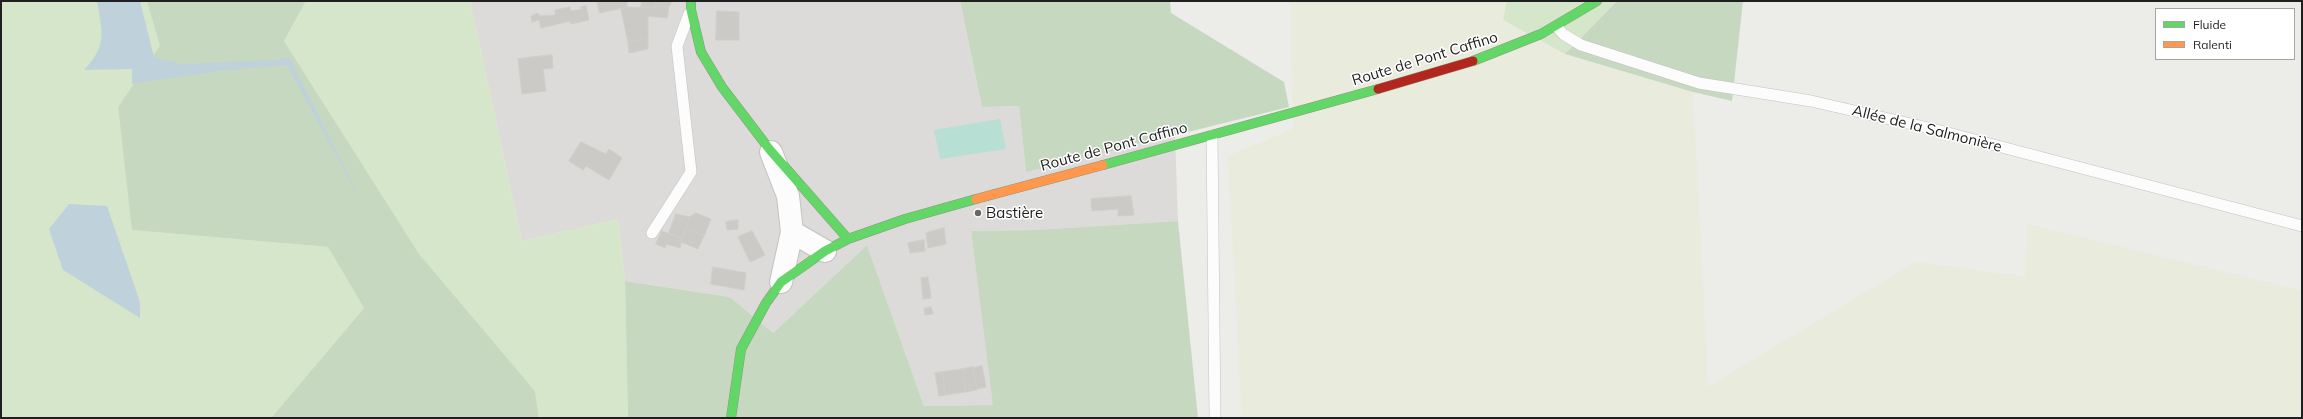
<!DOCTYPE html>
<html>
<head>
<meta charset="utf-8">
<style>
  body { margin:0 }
  #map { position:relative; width:2303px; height:419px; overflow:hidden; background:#ecece8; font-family:Mulish,sans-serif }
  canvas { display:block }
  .frame { position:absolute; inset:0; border:2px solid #1f1f1f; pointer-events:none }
  .legend { position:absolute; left:2155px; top:8px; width:140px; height:52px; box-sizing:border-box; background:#fff; border:1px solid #a5a5a5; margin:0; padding:5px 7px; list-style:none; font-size:12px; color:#1f1f1f }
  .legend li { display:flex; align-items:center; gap:8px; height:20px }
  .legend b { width:20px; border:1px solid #a5a5a5 }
</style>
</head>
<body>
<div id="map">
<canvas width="2303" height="419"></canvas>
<div class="frame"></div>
<ul class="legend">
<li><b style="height:5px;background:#63d668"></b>Fluide</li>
<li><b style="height:5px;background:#ff974d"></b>Ralenti</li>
</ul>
</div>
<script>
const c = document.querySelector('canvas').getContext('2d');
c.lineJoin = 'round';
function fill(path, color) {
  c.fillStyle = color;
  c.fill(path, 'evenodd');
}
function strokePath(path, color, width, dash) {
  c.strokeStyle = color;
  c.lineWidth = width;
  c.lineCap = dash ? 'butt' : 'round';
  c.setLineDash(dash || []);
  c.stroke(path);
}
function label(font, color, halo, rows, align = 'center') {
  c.font = font + ' Mulish,sans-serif';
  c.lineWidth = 3;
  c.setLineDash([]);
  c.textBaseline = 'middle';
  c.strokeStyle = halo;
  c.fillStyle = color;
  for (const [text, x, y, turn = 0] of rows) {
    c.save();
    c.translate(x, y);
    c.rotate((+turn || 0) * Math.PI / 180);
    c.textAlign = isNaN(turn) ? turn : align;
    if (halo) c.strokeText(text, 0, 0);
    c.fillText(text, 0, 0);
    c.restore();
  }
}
fill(new Path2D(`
  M470,1H960L982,107L1019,106L1026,171L1175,135L1178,221L1034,230L971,231L994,405L924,406L867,245L773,333L730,297L625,281L618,219L522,241Z`), '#dcdbd9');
fill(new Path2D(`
  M1290,1H1507L1503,20L1565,54L1693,92L1708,387L1916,262L2025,277L2027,224L2302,291V418H1242L1228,156L1293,129Z`), '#e9ebdd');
fill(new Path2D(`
  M1,1H147L161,46L118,107L133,230L328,247L364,308L271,418H1Z
  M306,1H470L522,241L618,219L625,281L628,418H539L535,391L419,255L284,41Z
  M1507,1H1617L1565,54L1503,20Z`), '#d5e6ca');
fill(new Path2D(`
  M147,1H306L284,41L419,254L535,391L539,418H271L364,308L328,247L132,230L118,107L160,46Z
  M960,1H1170L1171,13L1284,82L1289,107L1026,172L1019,106L982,107Z
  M1617,1H1743L1732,101L1693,92L1565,54Z
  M1178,221L1198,418H628L625,281L730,297L773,333L867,245L924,406L993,405L971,231L1034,230Z`), '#c6d9c0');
fill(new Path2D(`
  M1000,119L1006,149L940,159L934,130Z`), '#b8dfd3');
fill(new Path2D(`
  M97,1H140L154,57L182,64L275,60L289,57L367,213L287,65L218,71L132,84V69L84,70C108,45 102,32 97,1Z
  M69,204L107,206L140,302V318L63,270L49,229Z`), '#bfd2dc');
const building = new Path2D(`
  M597,1H627V7L600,13Z
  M642,1H656V8L641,7Z
  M656,1H672L669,7L656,6Z
  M586,6L589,20L571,24L570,21L541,28L539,20L532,22L531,16L538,13L539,16L555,15V10L570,7L571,11L582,9L581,7Z
  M656,6L669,7L667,18L648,16V38L628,42L621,9L627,7L656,8Z
  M717,11L739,12V40H716Z
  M648,38V49L629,53L628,42Z
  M552,55L553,68L543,69L546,91L522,94L518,59Z
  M581,142L606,154L609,149L622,158L609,180L586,166L583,170L569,161Z
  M1131,196L1134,215L1118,216V209L1092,211L1091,199Z
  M696,213L711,219L704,236L686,228L690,217Z
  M676,214L690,217L682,239L669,233Z
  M738,220V229L727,230L726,222Z
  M686,228L704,236L698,249L681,242Z
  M944,228L946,244L928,248L926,233Z
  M662,231L682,239L680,248L666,244L665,248L656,244Z
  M752,231L765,255L750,262L738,237Z
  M924,240L925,251L910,253L908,243Z
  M713,267L746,273L744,290L711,284Z
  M928,277L931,298L923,299L921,278Z
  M931,307L933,314L925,315L924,309Z
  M982,366L986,387L977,389L973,368Z
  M973,367L977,390L965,392L964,369Z
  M964,369L965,392L945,395L943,372Z
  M943,372L945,395L939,396L935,373Z`);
fill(building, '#cbcac7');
strokePath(building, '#cfcec9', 1);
const lane = new Path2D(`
  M1557,27L1563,34L1581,45L1699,83L1811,101L1933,129L2302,226
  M1212,136L1215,418
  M652,233L691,172L677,46L689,14`);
const street = new Path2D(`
  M771,152L788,196L792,232L781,282
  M792,232L825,251`);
const fast = new Path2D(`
  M691,1V10L701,52L722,87L770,150L848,239
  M1473,61L1541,34L1597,1
  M1103,165L1378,89
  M731,418L741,349L766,303L781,282L825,251L848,239L905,219L976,199`);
const slow = new Path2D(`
  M976,199L1103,165`);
const jam = new Path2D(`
  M1378,89L1473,61`);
strokePath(lane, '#c2c2c0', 12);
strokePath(street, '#c2c2c0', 24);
strokePath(fast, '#919582', 10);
strokePath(slow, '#919582', 10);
strokePath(jam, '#919582', 10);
strokePath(lane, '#fcfcfc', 11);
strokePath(street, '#fcfcfc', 22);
strokePath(fast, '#63d668', 9);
strokePath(slow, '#ff974d', 9);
strokePath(jam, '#b3261e', 9);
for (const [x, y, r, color] of [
  [978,213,4,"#676765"]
]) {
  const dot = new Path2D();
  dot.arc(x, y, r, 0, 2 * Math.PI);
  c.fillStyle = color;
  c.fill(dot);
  strokePath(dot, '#fff', 1.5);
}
label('15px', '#1f1f1f', '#fff', [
  ["Route de Pont Caffino",1425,59,-17],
  ["Allée de la Salmonière",1927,129,14],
  ["Route de Pont Caffino",1114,147,-15]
]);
label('15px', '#1f1f1f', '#fff', [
  ["Bastière",986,213]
], 'left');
</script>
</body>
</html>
